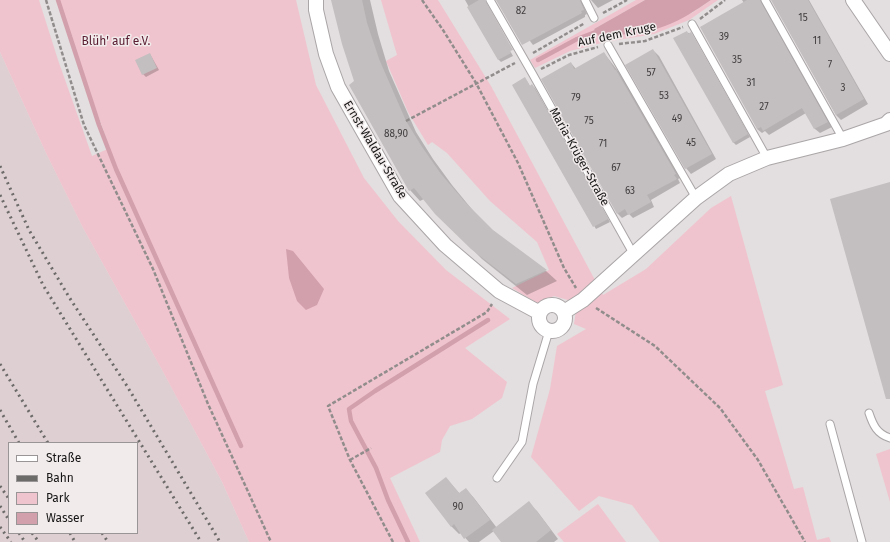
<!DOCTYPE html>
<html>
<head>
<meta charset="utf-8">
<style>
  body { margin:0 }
  #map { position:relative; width:890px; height:542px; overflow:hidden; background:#e3dedf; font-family:"Fira Sans",sans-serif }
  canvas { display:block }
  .legend { position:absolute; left:8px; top:442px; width:130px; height:92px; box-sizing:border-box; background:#f1ebec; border:1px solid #999596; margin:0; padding:5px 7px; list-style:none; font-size:12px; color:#161414 }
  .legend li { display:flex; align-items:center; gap:8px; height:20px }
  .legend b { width:20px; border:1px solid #999596 }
</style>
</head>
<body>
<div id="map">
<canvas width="890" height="542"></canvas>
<ul class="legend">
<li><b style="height:5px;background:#fff"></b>Straße</li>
<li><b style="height:5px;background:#6d6a6a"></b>Bahn</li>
<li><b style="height:11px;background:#f0c4ce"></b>Park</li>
<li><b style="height:11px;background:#d2a0ac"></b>Wasser</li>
</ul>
</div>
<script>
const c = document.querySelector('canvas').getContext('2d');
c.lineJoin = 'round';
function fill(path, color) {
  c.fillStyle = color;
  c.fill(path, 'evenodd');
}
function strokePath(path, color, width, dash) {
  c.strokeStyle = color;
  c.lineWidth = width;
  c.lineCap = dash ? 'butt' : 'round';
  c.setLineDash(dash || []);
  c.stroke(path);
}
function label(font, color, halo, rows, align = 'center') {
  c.font = font + ' "Fira Sans",sans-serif';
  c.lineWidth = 3;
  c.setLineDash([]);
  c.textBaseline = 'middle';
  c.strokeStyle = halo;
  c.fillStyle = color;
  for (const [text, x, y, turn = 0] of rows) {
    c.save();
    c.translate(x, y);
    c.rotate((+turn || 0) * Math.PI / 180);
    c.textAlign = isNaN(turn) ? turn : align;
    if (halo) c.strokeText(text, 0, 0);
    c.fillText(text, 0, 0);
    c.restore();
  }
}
fill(new Path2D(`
  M0,52L45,151L83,228L162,370L222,482L249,542H0ZM9,443H137V533H9Z`), '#ddcfd2');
fill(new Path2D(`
  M0,0H39L58,60L92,156L110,148L78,61L59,0H296L316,85L364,178L398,221L446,270L510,319L465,348L507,382L502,398L472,419L450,426L442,440L440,452L390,478L420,542H249L222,482L162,370L83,228L45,151L0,52Z
  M381,0H438L491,86L603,295L646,269L711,208L731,196L783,385L765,391L794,489L803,487L817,540L829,537L831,542H660L632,505L599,496L579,511L531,457L550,389L557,346L586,329L574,324L576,311L568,300L554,296L537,303L512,288L549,270L537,242L490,201L447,153L432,142L428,145L408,112L386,61L397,55Z
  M636,0H645L594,29L598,36L692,13L711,0H718L689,20L654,34L605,42L570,51L535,68L530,60Z
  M890,449V502L876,454Z
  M598,504L626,542H564L557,534Z`), '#f0c4ce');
fill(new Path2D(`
  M645,0H711C696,10 682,20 665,26C644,34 620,35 598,36L594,29Z
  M286,249L293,251L324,289L317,305L306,310L297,301L289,278Z`), '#d2a0ac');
fill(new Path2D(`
  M332,0H370L378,34L389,71L416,132L433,159L452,185L475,213L492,230L546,271L557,281L527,295L482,259L436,213L424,199L420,201L410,190L356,82Z
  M465,0H481L513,56L501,62L499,60Z
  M508,0H586L583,5L587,14L585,15V17L533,45L530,41Z
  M591,0H613L598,8Z
  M742,0H768L765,3V8L832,127L820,133L815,129L806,113L769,135L765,131L762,133L757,129L744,3Z
  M772,0H809L868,104L841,120L836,115Z
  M687,32L693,36L750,137L736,145L733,142Z
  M654,51L659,56L716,159L691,174L686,168Z
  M604,53L621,75L680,178L678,179L680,183L651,200L654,207L633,218L629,214L622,218L618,214L571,63L576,69Z
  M150,54L159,70L146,77L143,74Z
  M527,81L530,86L532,85L535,88L610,222L596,229L513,85Z
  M446,478L460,494L466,489L474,498L497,528L528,503L537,511L558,539L554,542H502L494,531L479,542H469L461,533L459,534L451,526Z`), '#0003');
strokePath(new Path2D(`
  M58,0L99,125L116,169L241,446
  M538,60L577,39L601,30
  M408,542L388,500L376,468L351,421L349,409L375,391L488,320`), '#d2a0ac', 4.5);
fill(new Path2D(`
  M331,0H362L367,23L379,59L406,121L422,147L441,174L465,202L493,230L547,270L516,284L471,249L435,214L414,188L409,191L349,85L354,81L342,44Z
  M479,0H485L513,50L510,51L511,53L498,60L467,7Z
  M496,0H580L584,10L581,11L582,13L522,45Z
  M747,0H760L828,122L814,129L802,108L763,131L761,127L757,129L700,27Z
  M771,0H808L864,99L836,115Z
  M687,31L688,34L691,32L748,134L733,143L673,38Z
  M653,49L712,154L685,169L625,65Z
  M604,52L615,70H616L676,174L674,175L677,179L647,195L651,202L628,215L625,209L617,214L541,79L571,62L574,69Z
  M150,53L157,68L142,75L135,60Z
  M525,77L530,86L532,84L608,219L593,227L512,85Z
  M890,182V399H886L830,199Z
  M446,477L459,493L466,488L490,520L464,539L454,524L451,527L425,493Z
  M529,501L551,530L536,542H501L492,530Z`), '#c3bebf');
const service = new Path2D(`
  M490,0L532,73L634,255
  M585,0L594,18
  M765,0L843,139
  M692,24L767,158
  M608,45L696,198
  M869,413C873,425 877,434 890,438
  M830,424L862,542
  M497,478L522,442L533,384L549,331`);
const minor = new Path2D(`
  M316,0V10L326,54L338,87L400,196L445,245L499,291L540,313
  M853,0L890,54
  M539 318a13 13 0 1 1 26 0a13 13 0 1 1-26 0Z
  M564,312L583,300L696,198L729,174L767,158L843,139L886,124L890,120`);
strokePath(service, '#aaa5a6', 9);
strokePath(minor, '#aaa5a6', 16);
strokePath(new Path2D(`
  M46,0L84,125L153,269L208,404L271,542
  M422,0L443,30L476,83L518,163L564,268L576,288
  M603,13L627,0
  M700,19L725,0
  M619,44L645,41L683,27
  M533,53L585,23
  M541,69L569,55L598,47
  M406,121L515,63
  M596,308L655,346L720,408L758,460L805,542
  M350,460L371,448
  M393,542L350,460L328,406L487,312L492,304`), '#918d8d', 2.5, [4, 2]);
strokePath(service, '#fff', 7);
strokePath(minor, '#fff', 14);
strokePath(new Path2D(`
  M0,166L29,230L69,297L127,386L220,542
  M0,195L43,285L201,542
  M0,364L48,443
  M0,410L19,443
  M0,486L9,499
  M0,506L9,520
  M0,527L11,542
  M19,533L25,542
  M32,533L39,542
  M70,533L75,542
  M102,533L108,542`), '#6d6a6a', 3, [2, 4]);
label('10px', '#413e3f', null, [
  ["82",521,11],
  ["15",803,18],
  ["39",724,37],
  ["11",817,41],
  ["35",737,60],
  ["7",830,65],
  ["57",651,73],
  ["31",751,83],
  ["3",843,88],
  ["53",664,96],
  ["79",576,98],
  ["27",764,107],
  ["49",677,119],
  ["75",589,121],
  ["88,90",396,134],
  ["45",691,143],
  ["71",603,144],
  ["67",616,168],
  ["63",630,191],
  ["90",458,507]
]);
label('12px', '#161414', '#f1ebec', [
  ["Auf dem Kruge",617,35,-12],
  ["Ernst-Waldau-Straße",375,150,59],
  ["Maria-Krüger-Straße",579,157,61]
]);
label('12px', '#591c31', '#f1ebec', [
  ["Blüh' auf e.V.",116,42]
]);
</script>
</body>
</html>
